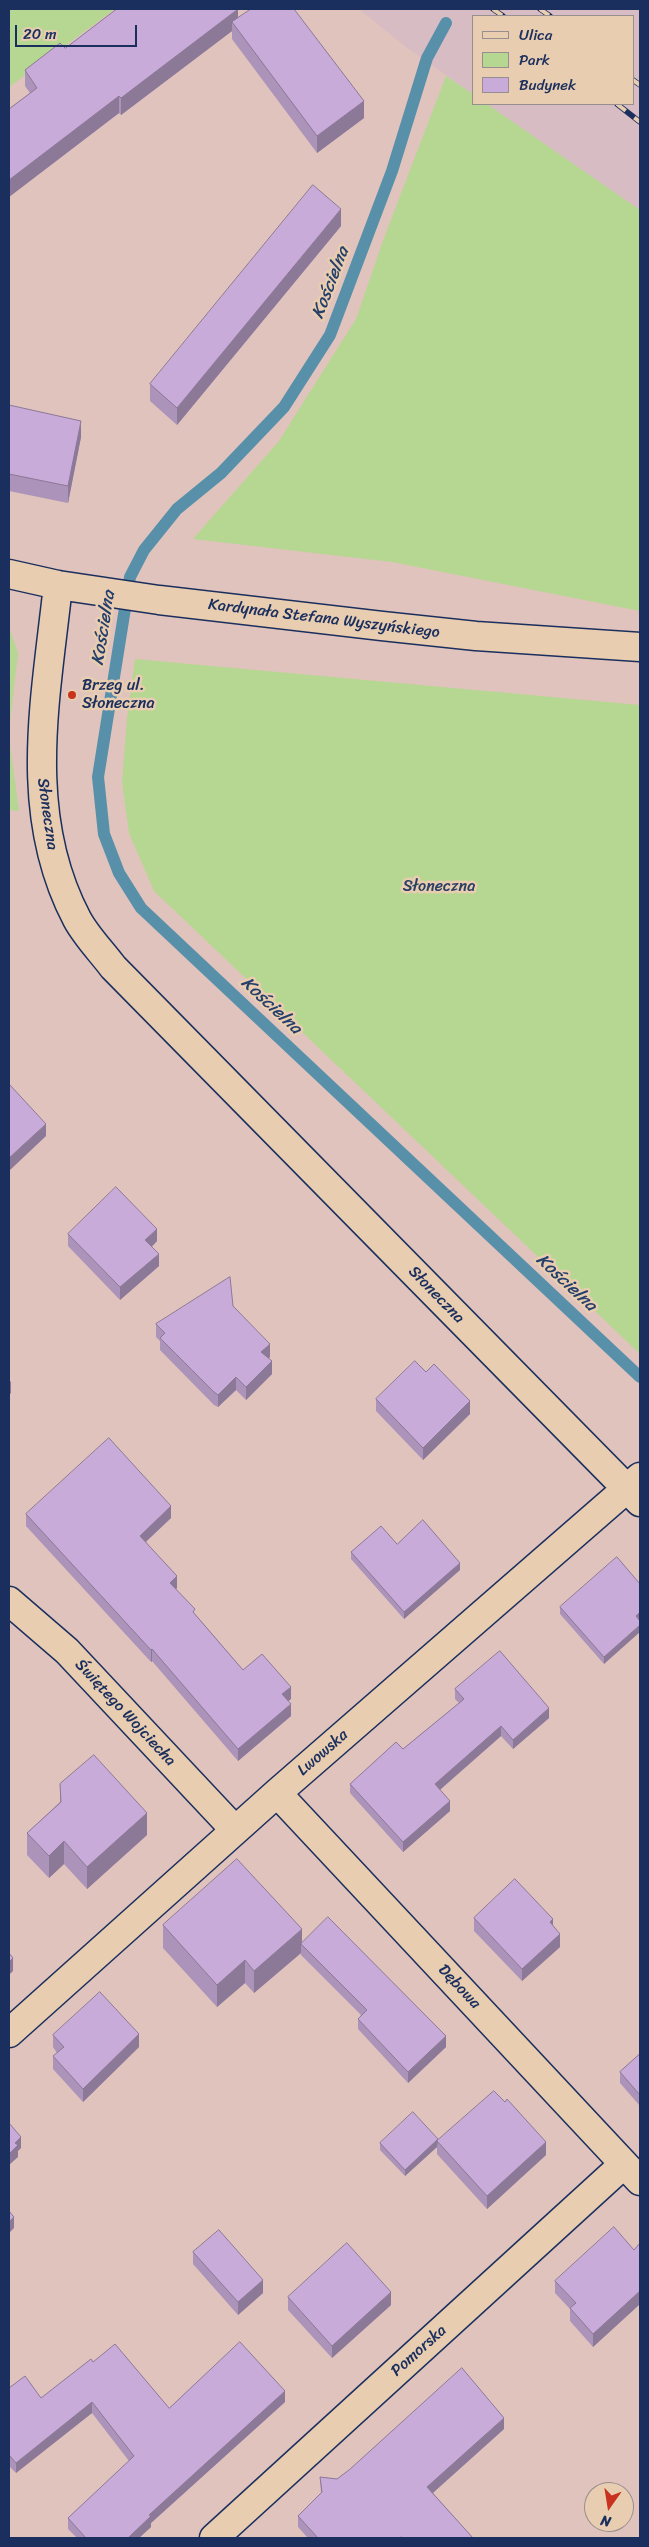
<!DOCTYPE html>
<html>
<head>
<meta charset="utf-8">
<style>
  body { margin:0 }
  #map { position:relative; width:649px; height:2547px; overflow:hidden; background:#dfc3bc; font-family:Sriracha,sans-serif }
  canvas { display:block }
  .frame { position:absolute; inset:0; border:10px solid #1b2f5e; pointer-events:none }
  .legend { position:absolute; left:472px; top:15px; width:162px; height:90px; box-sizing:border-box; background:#e9cdb0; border:1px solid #978e8f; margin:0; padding:6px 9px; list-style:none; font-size:15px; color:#1b2f5e }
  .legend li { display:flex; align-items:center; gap:10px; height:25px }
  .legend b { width:25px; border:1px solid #978e8f }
  .north { position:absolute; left:584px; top:2482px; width:50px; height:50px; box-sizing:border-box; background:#e9cdb0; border:1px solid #978e8f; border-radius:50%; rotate:193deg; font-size:14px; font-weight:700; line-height:20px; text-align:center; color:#1b2f5e }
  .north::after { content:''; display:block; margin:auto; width:18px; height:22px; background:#c8321e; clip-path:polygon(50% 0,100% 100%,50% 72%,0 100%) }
  .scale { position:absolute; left:15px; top:25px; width:122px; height:22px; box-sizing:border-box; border:2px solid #1b2f5e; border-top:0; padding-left:6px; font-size:15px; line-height:18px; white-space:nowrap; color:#1b2f5e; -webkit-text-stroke:4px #e9cdb0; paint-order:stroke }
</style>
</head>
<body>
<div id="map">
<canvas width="649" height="2547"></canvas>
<div class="frame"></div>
<ul class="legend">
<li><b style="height:6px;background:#e9cdb0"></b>Ulica</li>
<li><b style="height:14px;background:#b6d791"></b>Park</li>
<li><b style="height:14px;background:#c8abd8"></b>Budynek</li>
</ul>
<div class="north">N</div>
<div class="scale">20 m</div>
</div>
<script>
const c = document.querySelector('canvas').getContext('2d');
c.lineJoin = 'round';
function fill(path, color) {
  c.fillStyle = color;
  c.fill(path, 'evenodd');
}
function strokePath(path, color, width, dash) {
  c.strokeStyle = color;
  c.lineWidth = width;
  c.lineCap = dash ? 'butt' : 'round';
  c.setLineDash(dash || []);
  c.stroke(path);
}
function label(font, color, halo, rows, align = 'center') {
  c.font = font + ' Sriracha,sans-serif';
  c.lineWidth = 5;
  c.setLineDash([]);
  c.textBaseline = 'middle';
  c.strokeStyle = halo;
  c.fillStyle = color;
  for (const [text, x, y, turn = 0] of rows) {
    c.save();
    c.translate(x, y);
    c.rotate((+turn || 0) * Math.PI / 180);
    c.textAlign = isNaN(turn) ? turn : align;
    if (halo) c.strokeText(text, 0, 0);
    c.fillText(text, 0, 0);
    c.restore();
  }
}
fill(new Path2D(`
  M359,9H640V211L486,104H633V16H473V94L406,47Z`), '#d8bcc4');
fill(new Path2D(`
  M9,9H115L9,87Z
  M446,76L473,94V104H487L640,210V611L392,562L193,539L279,441L356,319L384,238Z
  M9,627L18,653L9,732Z
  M135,659L640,705V1354L154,891L129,833L122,782L127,719Z
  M9,737L19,811L9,810Z`), '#b6d791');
strokePath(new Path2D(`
  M446,23L427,58L392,171L330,335L284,407L221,473L177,509L144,550L130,577L98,777L104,834L119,873L141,908L640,1377`), '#5890aa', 12);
const minor = new Path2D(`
  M9,574L58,585L159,600L382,626L476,636L640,647
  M58,585C46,698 21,813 77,919C86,936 101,951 113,967L640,1502
  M9,1601L67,1651L235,1830
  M277,1793L640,2181
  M9,2033L277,1793L640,1477
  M214,2538L624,2164`);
strokePath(minor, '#1b2f5e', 31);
strokePath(minor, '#e9cdb0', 28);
const rail = new Path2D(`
  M493,9L503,16
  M540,9L550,16
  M633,80L640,85
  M617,104L640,122`);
strokePath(rail, '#1b2f5e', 5.5);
strokePath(rail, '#e9cdb0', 4, [11]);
fill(new Path2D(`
  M238,17L364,118L317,153L232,39V31L121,115L119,113L9,197V109L30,93L25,86V70L65,48Z
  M341,226L177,425L150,401V384Z
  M9,405L81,437L68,503L9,491Z
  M68,1234L157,1241L152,1247L159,1266L120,1300L68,1246Z
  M233,1306L270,1357L268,1358L272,1374L246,1400L236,1390L218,1407L214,1405L160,1350V1341L156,1337V1324Z
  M426,1372L470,1414L423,1460L376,1411V1399Z
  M26,1514L171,1518L146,1542L177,1588L176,1589L195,1614L243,1670L291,1699L288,1701L291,1716L238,1761L152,1661L151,1662L26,1526Z
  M397,1544L460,1570L404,1619L351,1559V1552Z
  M640,1584V1619L604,1664L560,1614V1607Z
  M455,1689L549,1718L513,1749L501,1736L440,1790L450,1811L403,1852L350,1793V1784L403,1749L459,1703L455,1699Z
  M60,1784L147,1835L87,1889L64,1864L49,1878L27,1855V1833L60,1802Z
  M474,1918L553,1926L560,1947L522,1981L474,1931Z
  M163,1925L302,1943L446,2047L408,2083L358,2029V2019L361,2015L301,1955V1953L254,1993L245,1983L217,2007L163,1948Z
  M53,2035L139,2047L83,2102L53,2069V2056L57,2053L53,2047Z
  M640,2054V2106L620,2083V2072Z
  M438,2141L546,2155L487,2209L437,2154V2147L405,2176L380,2150V2143Z
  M640,2243V2304L593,2347L570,2321V2309L555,2293V2281L634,2250Z
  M193,2252L263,2293L238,2315L193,2264Z
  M288,2297L391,2305L332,2358L288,2310Z
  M9,2388L41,2398L169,2408L285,2402L151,2523V2527L139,2538H77L68,2529V2518L129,2461L92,2413L16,2473L9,2466Z
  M504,2429L433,2493L473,2538H308L298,2527V2516L321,2493L320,2477L337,2479Z`), '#ac93ba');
fill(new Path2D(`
  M238,9V26L232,22V31L121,115V98Z
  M119,96V113L9,197V180Z
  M364,101V118L317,153V136Z
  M341,209V226L177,425V408Z
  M81,421V437L68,503V486Z
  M46,1124V1136L9,1171V1158Z
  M157,1229V1241L145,1253V1240Z
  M159,1254V1266L120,1300V1287Z
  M270,1344V1357L261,1365V1352Z
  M272,1361V1374L246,1400V1387Z
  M236,1377V1390L218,1407V1395Z
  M11,1381V1393L9,1395V1383Z
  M470,1401V1414L423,1460V1448Z
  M10,1444V1456L9,1457V1445Z
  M171,1506V1518L140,1547V1536Z
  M460,1563V1570L404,1619V1612Z
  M177,1576V1588L170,1594V1583Z
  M640,1612V1619L636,1623V1616Z
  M640,1625V1632L604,1664V1657Z
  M152,1649V1661L151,1662V1650Z
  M291,1687V1699L282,1706V1694Z
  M291,1704V1716L238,1761V1749Z
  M549,1708V1718L513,1749V1740Z
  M501,1726V1736L435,1794V1784Z
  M450,1801V1811L403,1852V1842Z
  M147,1813V1835L87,1889V1867Z
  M64,1841V1864L49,1878V1856Z
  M553,1919V1932L550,1922Z
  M302,1929V1946L301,1944V1953L254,1993V1971Z
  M560,1934V1947L522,1981V1969Z
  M13,1958V1971L9,1975V1962Z
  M245,1960V1983L217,2007V1985Z
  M139,2034V2047L83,2102V2089Z
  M446,2036V2047L408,2083V2072Z
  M21,2137V2148L18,2151V2157L9,2165V2154L15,2143Z
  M438,2139L437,2147L405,2176V2170Z
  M546,2142V2155L487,2209V2196Z
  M14,2217V2228L9,2233V2222Z
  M263,2280V2293L238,2315V2302Z
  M640,2291V2304L593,2347V2334Z
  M391,2292V2305L332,2358V2346Z
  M285,2391V2402L151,2523V2527L139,2538H128L149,2515Z
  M92,2402V2413L16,2473V2463Z
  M504,2418V2429L427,2498V2487Z`), '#8c7897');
const building = new Path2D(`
  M117,9H238L121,98L119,96L9,180V109L37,88L25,70L60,43L65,48Z
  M251,9H294L364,101L317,136L232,22Z
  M313,185L341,209L177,408L150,384Z
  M9,405L81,421L68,486L9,474Z
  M9,1084L46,1124L9,1158Z
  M116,1187L157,1229L145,1240L159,1254L120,1287L68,1234Z
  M230,1277L233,1306L270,1344L261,1352L272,1361L246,1387L236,1377L218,1395L214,1392L160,1338L165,1333L156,1324Z
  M415,1361L426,1372L434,1364L470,1401L423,1448L376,1399Z
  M109,1438L171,1506L140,1536L177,1576L170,1583L195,1609L193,1612L243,1670L262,1654L291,1687L282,1694L291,1704L238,1749L152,1649L151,1650L26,1514Z
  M423,1520L460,1563L404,1612L351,1552L381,1526L397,1544Z
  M617,1557L640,1584V1612L636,1616L640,1621V1625L604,1657L560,1607Z
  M500,1651L549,1708L513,1740L501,1726L435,1784L450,1801L403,1842L350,1784L396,1742L403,1749L464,1699L455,1689Z
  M94,1755L147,1813L87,1867L64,1841L49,1856L27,1833L61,1802L60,1784Z
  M237,1859L302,1929L254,1971L245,1960L217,1985L163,1925Z
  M515,1879L553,1919L550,1922L560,1934L522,1969L474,1918Z
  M328,1917L446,2036L408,2072L358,2019L367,2010L301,1944Z
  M9,1953L13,1958L9,1962Z
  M100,1992L139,2034L83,2089L53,2056L64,2047L53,2035Z
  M640,2054V2095L620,2072Z
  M494,2091L505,2102L507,2099L546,2142L487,2196L437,2141Z
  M413,2112L438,2139L405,2170L380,2143Z
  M9,2123L21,2137L15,2143L18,2145L9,2154Z
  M9,2211L14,2217L9,2222Z
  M614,2227L634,2250L640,2243V2291L593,2334L570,2308L576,2303L555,2281Z
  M219,2230L263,2280L238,2302L193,2252Z
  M347,2243L391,2292L332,2346L288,2297Z
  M240,2342L285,2391L149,2515L151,2516L128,2538H86L68,2518L134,2456L92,2402L16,2463L9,2455V2388L25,2376L41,2398L91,2359L93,2362L115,2344L169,2408Z
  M462,2368L504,2418L427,2487L473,2538H403L401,2537L399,2538H318L298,2516L322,2492L320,2477L337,2479L349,2470Z`);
fill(building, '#c8abd8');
strokePath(building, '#8c7897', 1);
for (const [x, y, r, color] of [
  [72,695,5,"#c8321e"]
]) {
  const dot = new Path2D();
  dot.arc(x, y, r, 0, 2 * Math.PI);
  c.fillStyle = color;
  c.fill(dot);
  strokePath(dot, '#e9cdb0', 2);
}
label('16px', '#1b2f5e', '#e9cdb0', [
  ["Kardynała Stefana Wyszyńskiego",324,619,7],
  ["Słoneczna",47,814,82],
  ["Słoneczna",436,1295,46],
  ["Świętego Wojciecha",125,1713,47],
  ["Lwowska",323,1753,-41],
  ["Dębowa",459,1987,47],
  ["Pomorska",419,2351,-42]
]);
label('16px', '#1b2f5e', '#e9cdb0', [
  ["Brzeg ul.",82,686],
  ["Słoneczna",82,704]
], 'left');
label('16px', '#2a4063', '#e9cdb0', [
  ["Słoneczna",439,887]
]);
label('italic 18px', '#253f6b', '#e9cdb0', [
  ["Kościelna",331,283,-69],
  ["Kościelna",104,628,-81],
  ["Kościelna",271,1006,43],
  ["Kościelna",566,1283,43]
]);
</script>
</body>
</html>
